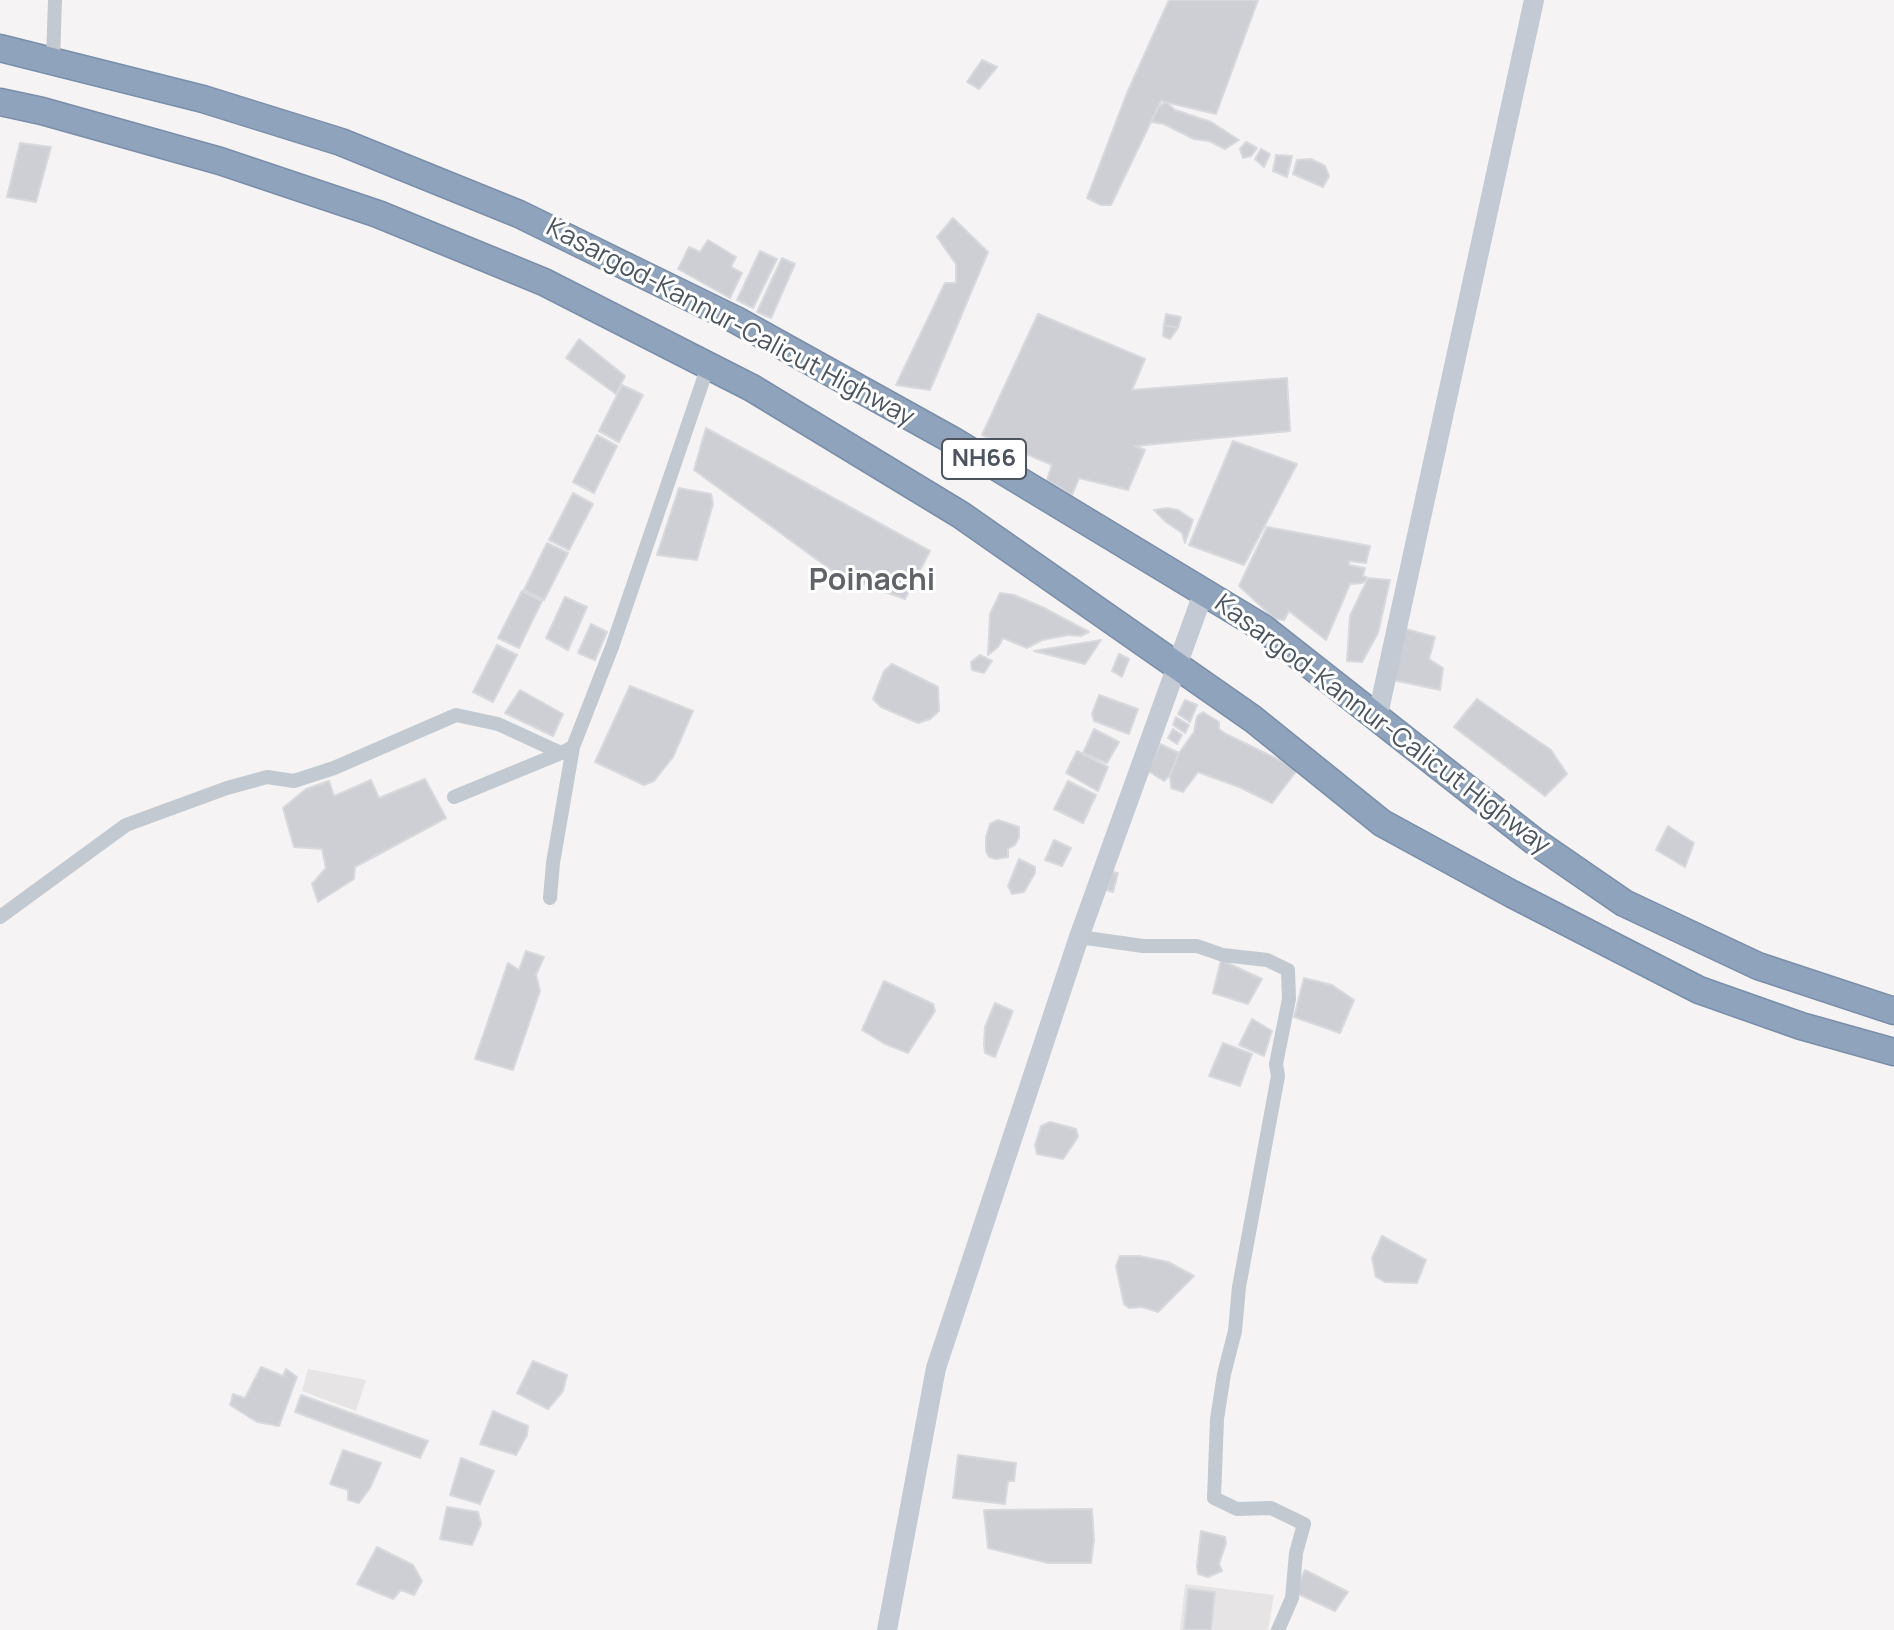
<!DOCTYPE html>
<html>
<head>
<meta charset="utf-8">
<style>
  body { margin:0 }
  canvas { display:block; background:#f5f3f3 }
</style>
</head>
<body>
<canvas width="1894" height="1630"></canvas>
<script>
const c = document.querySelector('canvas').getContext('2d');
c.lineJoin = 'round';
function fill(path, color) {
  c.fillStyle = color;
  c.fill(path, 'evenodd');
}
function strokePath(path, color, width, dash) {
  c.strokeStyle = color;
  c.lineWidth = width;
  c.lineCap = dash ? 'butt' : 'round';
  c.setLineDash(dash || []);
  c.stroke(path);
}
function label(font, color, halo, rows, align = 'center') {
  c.font = font + ' Manrope,sans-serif';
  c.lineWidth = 6;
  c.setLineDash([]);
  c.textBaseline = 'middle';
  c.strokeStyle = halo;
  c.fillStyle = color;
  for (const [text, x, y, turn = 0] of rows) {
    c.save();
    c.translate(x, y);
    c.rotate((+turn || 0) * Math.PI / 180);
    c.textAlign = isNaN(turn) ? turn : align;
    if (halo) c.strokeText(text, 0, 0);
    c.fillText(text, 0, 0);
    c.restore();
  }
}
fill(new Path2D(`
  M308,1369L366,1380L356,1411L302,1391Z
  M1185,1584L1274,1595L1268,1630H1180Z`), '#e6e4e4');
const building = new Path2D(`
  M1169,0H1258L1216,114L1161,101L1111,205H1101L1087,198L1127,93Z
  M982,60L997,67L979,89L967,82Z
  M1166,102L1175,110L1211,122L1239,140L1225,149L1209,141L1194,139L1164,124L1151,122L1158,107Z
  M1246,142L1257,148L1251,156L1243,158L1240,149Z
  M20,143L51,147L36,202L7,197Z
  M1261,149L1270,154L1264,167L1255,159Z
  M1276,155L1292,156L1287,177L1273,171Z
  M1311,159L1325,166L1329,176L1323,187L1293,174L1297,160Z
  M953,218L988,252L930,390L896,385L945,283H956V264L937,237Z
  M708,240L736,257L731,267L742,273L730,298L678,269L689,247L700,252Z
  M760,251L777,259L753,308L737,300Z
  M782,258L795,264L771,318L757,312Z
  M1038,314L1145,359L1132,390L1287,378L1290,431L1135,446L1145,450L1128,490L1079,478L1072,495L1047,480L1052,465L982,435Z
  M1166,314L1181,317L1178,328L1164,325Z
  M1164,325L1178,328L1170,339L1163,336Z
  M579,339L625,376L616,394L566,358Z
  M622,385L643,395L619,442L599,431Z
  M706,428L930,551L905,599L838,575L694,470Z
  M597,435L617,446L594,493L573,482Z
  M1233,441L1297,464L1244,565L1189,545Z
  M679,488L711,494L713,504L697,560L657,555Z
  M573,493L593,504L569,550L549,540Z
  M1167,508L1178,510L1193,520L1185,543L1182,533L1166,522L1154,510Z
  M1267,527L1370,546L1366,563L1349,561V565L1365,568L1363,576L1368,578L1362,583L1350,584L1326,640L1289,611L1284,620L1275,619L1239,586Z
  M547,543L568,553L544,600L524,590Z
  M1368,578L1390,580L1378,633L1362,662L1347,661L1350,616Z
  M522,591L542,601L519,648L498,638Z
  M1000,593L1014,595L1044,608L1089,632L1081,636L1068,635L1042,640L1027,648L1003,638L998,647L988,655L990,614Z
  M565,597L587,607L568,650L546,638Z
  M591,624L607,632L595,660L578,653Z
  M1402,628L1435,637L1429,659L1443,668L1440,690L1393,680Z
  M1101,640L1085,664L1034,651Z
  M497,645L517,655L493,702L473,692Z
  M1119,654L1129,659L1122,677L1112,671Z
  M980,655L992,661L984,673L972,670L971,662Z
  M892,664L938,687L939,711L930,719L918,723L881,707L873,699L884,671Z
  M630,686L693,711L673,757L654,781L644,785L595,762Z
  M520,690L563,714L553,736L505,713Z
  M1099,695L1138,709L1129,734L1094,721L1092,714Z
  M1477,699L1551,750L1567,774L1545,796L1454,727Z
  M1185,700L1197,705L1190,722L1178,714Z
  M1203,712L1219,722V729L1226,734L1298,769L1272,803L1239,787L1198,772L1183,792L1171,788L1170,775L1179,753L1194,732L1197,716Z
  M1176,717L1189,725L1185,733L1173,725Z
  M1094,729L1119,742L1107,763L1083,753Z
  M1173,729L1182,735L1177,744L1168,738Z
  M1160,744L1179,753L1170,775L1164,781L1148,771Z
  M1077,751L1108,767L1098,791L1066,773Z
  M425,779L446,818L355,867L354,879L318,902L312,884L326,868L322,849L294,847L283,808L306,789L329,781L334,796L371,780L379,798Z
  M1068,781L1096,795L1083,823L1054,809Z
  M998,820L1019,827V837L1015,845L1008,849V857L996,859L989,857L986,851V837L990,824Z
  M1668,826L1694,843L1685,867L1656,850Z
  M1054,840L1071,848L1062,866L1045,860Z
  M1019,859L1035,867V873L1024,892L1012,894L1008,886Z
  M1112,872L1118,873L1113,892L1107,890Z
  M526,951L544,957L536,975L540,991L513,1070L475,1059L508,963L519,970Z
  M1221,960L1262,979L1248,1004L1213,993Z
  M1304,978L1332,985L1354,1000L1340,1033L1294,1017Z
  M884,981L933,1004L935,1011L908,1053L885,1044L862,1030Z
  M995,1003L1013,1011L995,1057L985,1053L984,1045L985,1027Z
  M1252,1019L1272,1031L1264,1056L1239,1045Z
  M1223,1043L1252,1054L1240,1086L1209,1076Z
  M1050,1122L1076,1129L1078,1137L1063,1159L1037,1154L1035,1145L1041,1126Z
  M1382,1236L1426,1260L1417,1283L1385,1282L1376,1277L1372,1258Z
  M1120,1256H1139L1168,1262L1194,1276L1158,1312L1142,1307L1129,1308L1124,1304L1116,1266Z
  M533,1361L567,1375L563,1391L548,1409L517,1393Z
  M261,1367L283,1376L286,1369L297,1377L279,1426L257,1422L230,1405L233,1394L245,1398Z
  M301,1395L428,1441L420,1458L295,1412Z
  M493,1411L528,1426L527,1435L516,1455L480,1444Z
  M343,1450L381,1463L370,1488L359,1503L348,1500V1490L330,1484Z
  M958,1455L1016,1463L1014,1481H1008L1005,1504L953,1498Z
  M461,1458L494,1471L480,1504L450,1495Z
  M447,1507L478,1512L481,1524L472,1545L440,1539Z
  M1092,1509L1094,1540L1091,1563H1048L988,1548L984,1510Z
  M1201,1531L1225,1537L1226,1543L1219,1564L1222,1571L1208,1577L1198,1574L1197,1566Z
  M377,1547L413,1565L422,1581L414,1595L401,1590L393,1599L357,1584Z
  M1305,1570L1348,1592L1335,1611L1294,1592Z
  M1188,1589L1215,1592L1211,1630H1184Z`);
fill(building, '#cdcfd5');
strokePath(building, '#d8d9dd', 2);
const highway = new Path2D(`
  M0,48L203,99L341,142L519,214L736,320L952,440L1263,628L1534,841L1624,903L1758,966L1894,1011
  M0,102L42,111L220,161L378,214L544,282L752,388L961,515L1253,719L1382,823L1512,894L1699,990L1801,1026L1894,1052`);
strokePath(highway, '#7a8ea9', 29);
strokePath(new Path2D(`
  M53,61L55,0
  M454,797L561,753
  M550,898L553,863L573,747
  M0,917L126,825L227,788L267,777L294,781L334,768L456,715L498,724L561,753L573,747L612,647L708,366
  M1079,937L1143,946H1197L1223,955L1267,960L1288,970L1289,999L1276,1064L1278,1076L1239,1287L1235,1331L1224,1374L1217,1419L1214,1498L1237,1509L1271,1508L1304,1524L1296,1553L1292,1598L1278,1630`), '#c2c9d0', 14);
strokePath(new Path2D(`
  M1377,719L1534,0
  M887,1630L936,1368L1079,937L1204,591`), '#c3cad4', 20);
strokePath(highway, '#8fa3bd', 26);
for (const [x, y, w] of [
  [984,459,84]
]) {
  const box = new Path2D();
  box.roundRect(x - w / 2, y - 20, w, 40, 6);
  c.fillStyle = '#fff';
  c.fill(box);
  strokePath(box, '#4c555f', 2);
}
label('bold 24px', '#4c555f', null, [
  ["NH66",984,459]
]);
label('26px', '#4c555f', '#fff', [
  ["Kasargod-Kannur-Calicut Highway",730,323,28],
  ["Kasargod-Kannur-Calicut Highway",1382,725,37]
]);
label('bold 30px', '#606367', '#fff', [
  ["Poinachi",872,582]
]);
</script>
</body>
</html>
